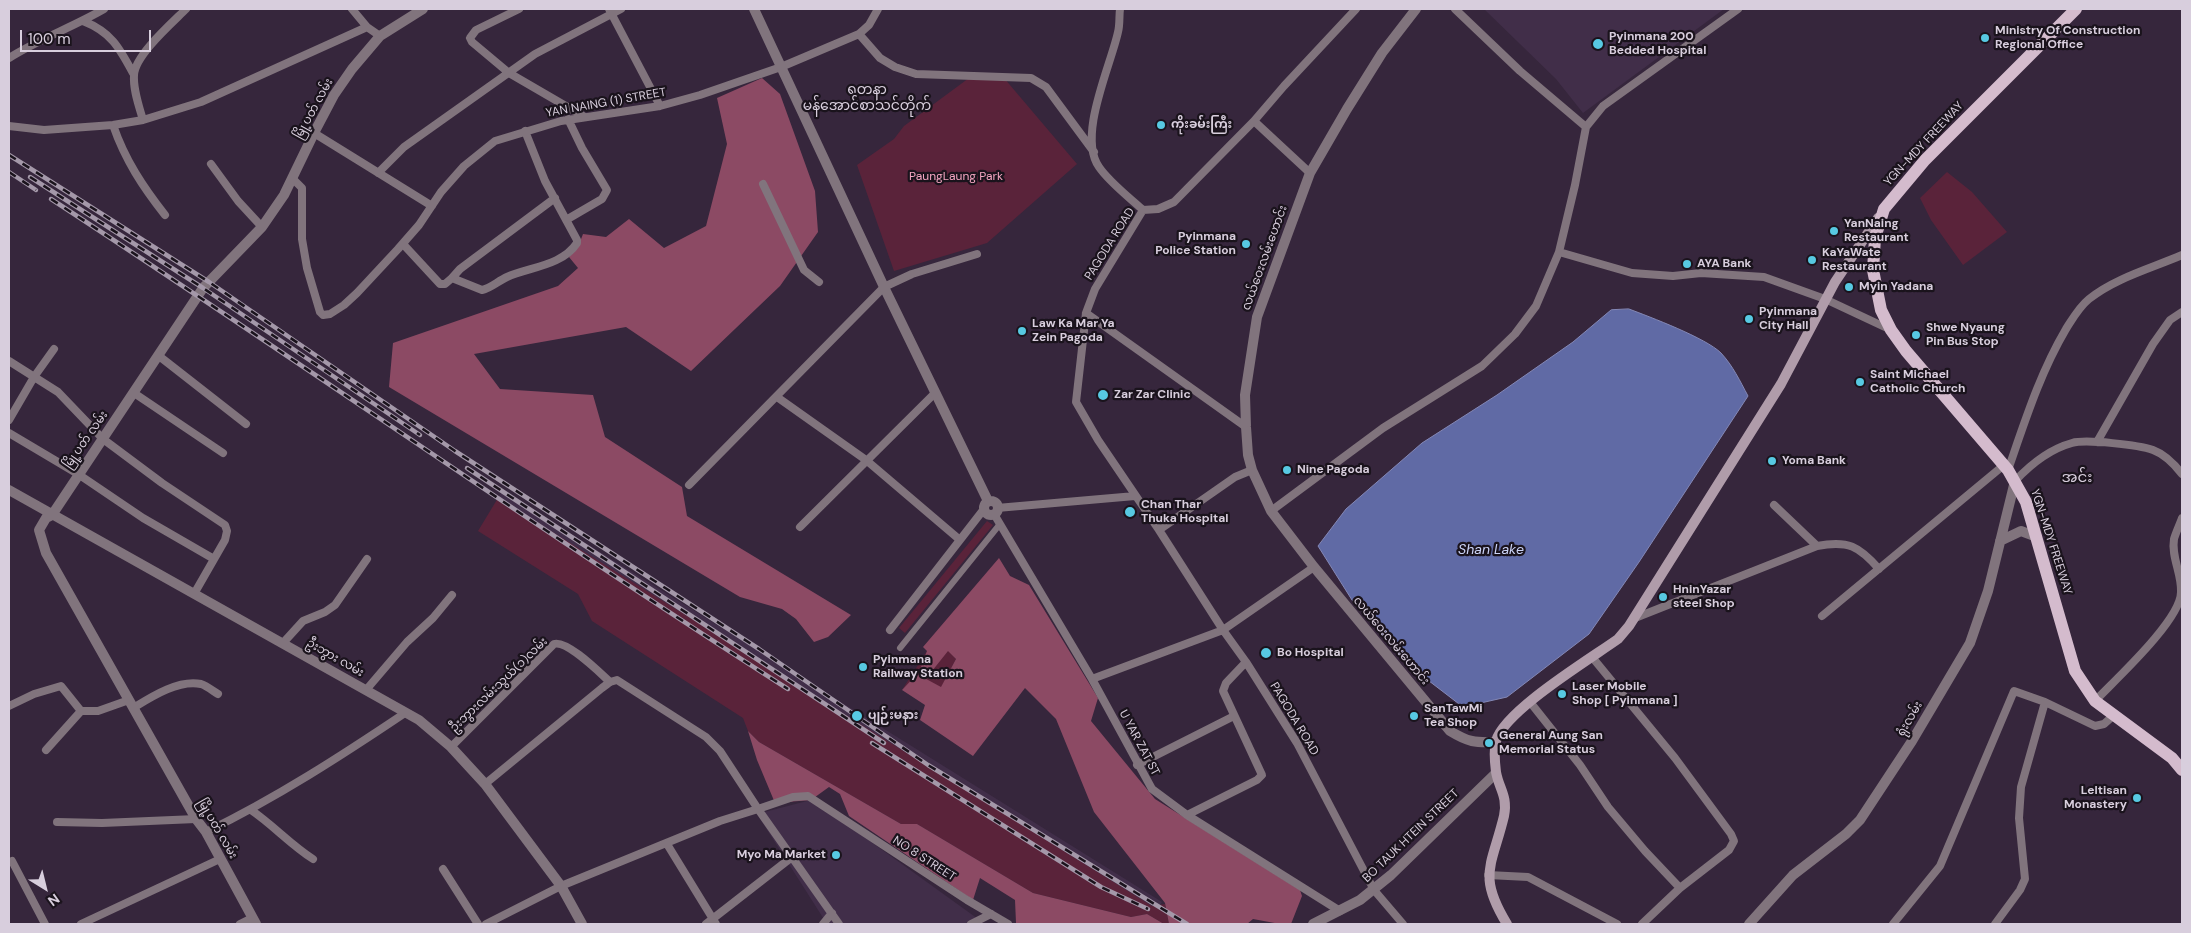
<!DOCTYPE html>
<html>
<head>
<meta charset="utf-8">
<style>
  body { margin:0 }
  #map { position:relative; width:2191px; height:933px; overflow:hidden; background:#36263c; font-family:"DM Sans",sans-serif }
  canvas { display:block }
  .frame { position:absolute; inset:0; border:10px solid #d8cedd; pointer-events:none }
  .north { position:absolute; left:20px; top:863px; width:50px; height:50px; -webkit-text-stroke:4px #1a131c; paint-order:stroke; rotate:144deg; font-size:14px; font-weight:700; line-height:20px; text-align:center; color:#d8cedd }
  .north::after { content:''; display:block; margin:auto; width:18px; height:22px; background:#d8cedd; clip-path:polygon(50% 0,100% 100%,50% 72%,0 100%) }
  .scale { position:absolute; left:20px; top:30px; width:131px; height:22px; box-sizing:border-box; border:2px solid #d8cedd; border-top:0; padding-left:6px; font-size:15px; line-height:18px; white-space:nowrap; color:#d8cedd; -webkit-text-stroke:4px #1a131c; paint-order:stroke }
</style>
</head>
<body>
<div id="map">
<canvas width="2191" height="933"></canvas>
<div class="frame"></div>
<div class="north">N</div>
<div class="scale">100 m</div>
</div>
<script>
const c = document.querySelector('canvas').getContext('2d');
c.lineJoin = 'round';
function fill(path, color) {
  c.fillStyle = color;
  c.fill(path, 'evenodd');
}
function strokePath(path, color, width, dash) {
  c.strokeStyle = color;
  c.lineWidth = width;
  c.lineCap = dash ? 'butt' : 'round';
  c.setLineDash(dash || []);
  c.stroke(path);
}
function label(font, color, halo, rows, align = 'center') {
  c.font = font + ' "DM Sans","Noto Sans Myanmar",sans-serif';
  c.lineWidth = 4.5;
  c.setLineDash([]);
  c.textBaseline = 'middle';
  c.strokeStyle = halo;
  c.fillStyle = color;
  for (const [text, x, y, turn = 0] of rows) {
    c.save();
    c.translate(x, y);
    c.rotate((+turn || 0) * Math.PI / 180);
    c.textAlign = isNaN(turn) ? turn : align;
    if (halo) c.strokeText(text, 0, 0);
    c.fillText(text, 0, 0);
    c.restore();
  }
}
fill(new Path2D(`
  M1484,9H1724L1583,113L1556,79Z
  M502,491L1162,902L1156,911L600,567L496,502Z
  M811,800L863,836L985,924H827L757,814Z`), '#412e49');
fill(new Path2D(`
  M969,78H1004L1077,164L987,243L894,271L857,165L894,139L904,126Z
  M1947,172L1972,192L2007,232L1963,265L1931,220L1920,198Z
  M498,498L1152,906L1165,904L1169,924H1164L1147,914L1131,917L1033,893L917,824H901L759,742L748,731L743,718L592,621L578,594L478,531Z
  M987,521L993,525L905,633L899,628Z
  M927,651H949L956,659L941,688L917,674L902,690Z`), '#5a233a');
fill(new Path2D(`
  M762,78L780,94L815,191L818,232L780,286L691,371L626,327L474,354L500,389L593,395L605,437L682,487L687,516L851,615L828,637L814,642L796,619L782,609L740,597L389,387L393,343L558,286L578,268L569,257L578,247L583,234L606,237L629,219L664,248L706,226L727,144L717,98Z
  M999,558L1010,576L1029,585L1098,698L1091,721L1155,799L1300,890L1302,896L1291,924H1280L1253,919L1247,924H1169L1165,903L1094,812L1056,719L1025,688L973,756L920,720L925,705L902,690L917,674L941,687L956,659L948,651L932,671L921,667L927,651L923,647Z
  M748,731L759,742L901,824H917L1033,893L1131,917L1147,914L1164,924H1018L1016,923L1015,900L980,878L973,900L849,816L840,794L829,787L811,800L775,803L757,760Z`), '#8c4a64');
const water = new Path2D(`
  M1629,309C1650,317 1706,338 1721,353C1733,366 1740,381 1748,396L1639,562L1589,634L1507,697L1463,707L1403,661L1352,600L1318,546L1346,509L1422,443L1497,395L1573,342L1611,310Z`);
fill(water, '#606aa5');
strokePath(water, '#8488b6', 1);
strokePath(new Path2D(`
  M900,648L1000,524`), '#81747d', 6);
strokePath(new Path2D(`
  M352,9L367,27L380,36
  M519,9L476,30L470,38L472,42L509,73L583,116
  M609,9L660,106
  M1120,9C1119,16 1120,25 1118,32C1111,65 1077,136 1099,167C1110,183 1129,197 1143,210
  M1356,9L1284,86L1254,121L1174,202L1158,209L1143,210L1095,289L1086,313L1076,402L1098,440L1159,530L1223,630L1246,662L1297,743L1374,890L1403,924
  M83,21C111,32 119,47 133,73
  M859,34L880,58L895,67L916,74L1031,78L1046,87L1094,152
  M9,58C39,39 73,27 104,9
  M143,120C139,106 133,90 134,75C135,55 172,23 186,9
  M1254,121L1310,173
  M113,125C125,160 143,187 165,215
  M9,126L44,130L113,125L143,120L201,102L367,27
  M1586,127L1603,106L1738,9
  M314,133L432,206
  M211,164L238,201L262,227
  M378,173L404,147L535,54L621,9
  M292,178L302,188V239L307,268L320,312L323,315L330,314L344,305L357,293L398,249L419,225L441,192L464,166L495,141L561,121L660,106L700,95L781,67L859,34L869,25L878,9
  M763,184L804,270L819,282
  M566,220L602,199L607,190L582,148L568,119
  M403,244L440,284H445L452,278L482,290C491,288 498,281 507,277C529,267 562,266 577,243V240L545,181L525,131
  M1559,252L1632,273L1673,276L1701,273L1764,277L1825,299L1889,329
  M452,278L460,269L555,198
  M1086,313L1246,427
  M159,356L246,424
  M9,361L58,392L103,439L162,483L225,525L227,531L225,540L194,594
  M134,393L223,453
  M777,397L866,460L960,540
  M9,420L34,377L54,349
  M9,433L78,474L143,518L214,559
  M2097,442L2153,344L2170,320L2182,312
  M2008,470C2025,421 2040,373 2066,329C2073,318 2079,307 2089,299C2115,278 2152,268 2182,255
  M2015,481C2031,464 2050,449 2072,443C2086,439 2139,445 2153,450C2164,454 2175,465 2182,474
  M689,485L884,287L912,274L977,254
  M1774,505L1817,546
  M997,508L1135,496
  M1271,511L1383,428L1482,366L1515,334L1536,306L1559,252L1575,185L1586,127L1520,71L1455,9
  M994,514L1092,679L1152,789L1187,815L1340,911
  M800,527L934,394
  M1159,530L1235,477L1252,470
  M1822,616L2004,465
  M1635,618L1817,546C1848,540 1859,546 1879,569
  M890,630L984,509
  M283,643L303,621L325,612L335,605L367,559
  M1592,657L1675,758L1731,834L1734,841L1729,850L1680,888L1642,924
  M1092,679L1223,630L1314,567
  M366,690L407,642L433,618L452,595
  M2095,701C2115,680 2181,620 2181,592C2182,574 2171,557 2174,539C2176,532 2180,524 2182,518
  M1530,702L1580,765L1608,807L1645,851L1680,888
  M9,706L34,694L61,686L81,711H98L129,700
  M133,708C151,697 179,679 201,684C207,686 213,691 218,694
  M451,747L554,644C567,640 599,672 610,682
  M46,750L81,711
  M1137,765L1234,716
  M485,784L602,688L610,682L617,680L706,737L720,751L758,809L793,797L808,796L967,900L1008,924
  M251,810C273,825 291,845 313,859
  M1187,815L1257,780L1262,775L1223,691L1226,683L1246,662
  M57,822L102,823L196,819
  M206,832C276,798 341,756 405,713
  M667,844L716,924
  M12,861L45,924
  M443,869L478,924
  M1488,875L1528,877L1617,924
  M81,924L220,859
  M240,924L252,918
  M486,924L561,886L720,821L758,809L839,924
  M706,924L792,857
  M823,924L832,913
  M971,924L991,914
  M1893,924L1940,866L2014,691L2045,702L2095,726L2104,724L2114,715
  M1995,924L2020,890L2025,879L2019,818L2021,787L2045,702`), '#81747d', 8);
strokePath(new Path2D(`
  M754,9L884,287L988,501
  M1416,9L1382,53L1347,109L1310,173L1257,317L1245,395L1246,427L1248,455L1252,470L1271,511L1314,567L1450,731C1468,742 1475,743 1496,742
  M9,490L419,720L451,747L485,784L561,886L582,924
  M984 508a7 7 0 1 1 14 0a7 7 0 1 1-14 0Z
  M2000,541L2021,531L2037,537
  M256,924L206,832L196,819L46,553L39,530L46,518L52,515L203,288L262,227L284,195L314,133L334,95L352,69L380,36L423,9
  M1313,924L1360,900L1391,875L1496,773
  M1749,924L1793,875L1846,834L1860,820L1912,741L1970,643L1988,591L2015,481`), '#81747d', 10);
strokePath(new Path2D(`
  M1507,924C1477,875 1492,866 1504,816C1508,796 1499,789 1496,772C1495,764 1494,749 1496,741C1504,711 1590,659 1618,639L1629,626L1781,384L1835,282L1878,218`), '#b09caa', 10);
strokePath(new Path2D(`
  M2076,9L1925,160L1884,209L1875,238L1873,270L1881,310L1891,330L1906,351L2008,470L2026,502L2075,671L2095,701L2172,758L2182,770`), '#d4bbcd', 12);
const rail = new Path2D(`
  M9,155L209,282L455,451L759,649L928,765L1187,924
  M9,172L36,190
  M30,177L203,288L420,435
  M51,199C298,360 539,530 788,689
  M467,468L884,743
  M872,743L1101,887L1148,909`);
strokePath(rail, '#a498a9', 4.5);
strokePath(rail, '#1a131c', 2.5, [8]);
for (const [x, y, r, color] of [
  [1985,38,5,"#57c9e2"],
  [1598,44,6,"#57c9e2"],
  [1161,125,5,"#57c9e2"],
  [1834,231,5,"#57c9e2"],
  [1246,244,5,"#57c9e2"],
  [1812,260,5,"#57c9e2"],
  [1687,264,5,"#57c9e2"],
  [1849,287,5,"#57c9e2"],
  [1749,319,5,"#57c9e2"],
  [1022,331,5,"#57c9e2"],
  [1916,335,5,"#57c9e2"],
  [1860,382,5,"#57c9e2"],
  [1103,395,6,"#57c9e2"],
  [1772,461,5,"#57c9e2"],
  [1287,470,5,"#57c9e2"],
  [1130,512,6,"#57c9e2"],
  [1663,597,5,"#57c9e2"],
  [1266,653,6,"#57c9e2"],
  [863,667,5,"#57c9e2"],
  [1562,694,5,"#57c9e2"],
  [857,716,6,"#57c9e2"],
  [1414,716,5,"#57c9e2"],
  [1489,743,5,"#57c9e2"],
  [2137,798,5,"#57c9e2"],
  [836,855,5,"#57c9e2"]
]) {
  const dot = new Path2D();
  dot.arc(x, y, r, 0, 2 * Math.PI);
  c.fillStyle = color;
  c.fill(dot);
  strokePath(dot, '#1a131c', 2);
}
label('bold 12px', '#d8cedd', '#1a131c', [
  ["Ministry Of Construction",1995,31],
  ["Regional Office",1995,45],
  ["Pyinmana 200",1609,37],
  ["Bedded Hospital",1609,51],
  ["ကိုးခမ်းကြီး",1171,125],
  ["YanNaing",1844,224],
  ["Restaurant",1844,238],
  ["Pyinmana",1236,237,"right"],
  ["Police Station",1236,251,"right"],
  ["KaYaWate",1822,253],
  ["Restaurant",1822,267],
  ["AYA Bank",1697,264],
  ["Myin Yadana",1859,287],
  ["Pyinmana",1759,312],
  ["City Hall",1759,326],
  ["Law Ka Mar Ya",1032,324],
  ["Zein Pagoda",1032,338],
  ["Shwe Nyaung",1926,328],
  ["Pin Bus Stop",1926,342],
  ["Saint Michael",1870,375],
  ["Catholic Church",1870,389],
  ["Zar Zar Clinic",1114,395],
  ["Yoma Bank",1782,461],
  ["Nine Pagoda",1297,470],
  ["Chan Thar",1141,505],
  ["Thuka Hospital",1141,519],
  ["HninYazar",1673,590],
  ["steel Shop",1673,604],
  ["Bo Hospital",1277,653],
  ["Pyinmana",873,660],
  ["Railway Station",873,674],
  ["Laser Mobile",1572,687],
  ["Shop [ Pyinmana ]",1572,701],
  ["SanTawMi",1424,709],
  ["Tea Shop",1424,723],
  ["ပျဉ်းမနား",868,716],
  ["General Aung San",1499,736],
  ["Memorial Status",1499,750],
  ["Leltisan",2127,791,"right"],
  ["Monastery",2127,805,"right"],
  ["Myo Ma Market",826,855,"right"]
], 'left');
label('12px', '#d8cedd', '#1a131c', [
  ["YAN NAING (1) STREET",606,103,-10],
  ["မြို့ပတ် လမ်း",314,109,-61],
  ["YGN-MDY FREEWAY",1924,144,-47],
  ["PAGODA ROAD",1110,244,-58],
  ["လယ်ဝေးလမ်းဟောင်း",1265,258,-70],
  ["မြို့ပတ် လမ်း",86,440,-55],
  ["YGN-MDY FREEWAY",2051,542,72],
  ["လယ်ဝေးလမ်းဟောင်း",1391,641,50],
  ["ဦးဘွား လမ်း",335,658,30],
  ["ဦးဘွားလမ်းသွယ်(၁)လမ်း",499,685,-44],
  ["PAGODA ROAD",1294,719,59],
  ["ရုံးလမ်း",1910,719,-59],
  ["U YAR ZAT ST",1139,743,62],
  ["မြို့ပတ် လမ်း",217,829,60],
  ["BO TAUK HTEIN STREET",1411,836,-44],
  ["NO 8 STREET",924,859,33]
]);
label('12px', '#f4a6c2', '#1a131c', [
  ["PaungLaung Park",956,177]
]);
label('14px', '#d8cedd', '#1a131c', [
  ["ရတနာ",867,90],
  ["မန်အောင်စာသင်တိုက်",867,106]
]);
label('italic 14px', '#ccd4f7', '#1a131c', [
  ["Shan Lake",1491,550]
]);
label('15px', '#d8cedd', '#1a131c', [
  ["အင်း",2077,478]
]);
</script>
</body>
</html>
